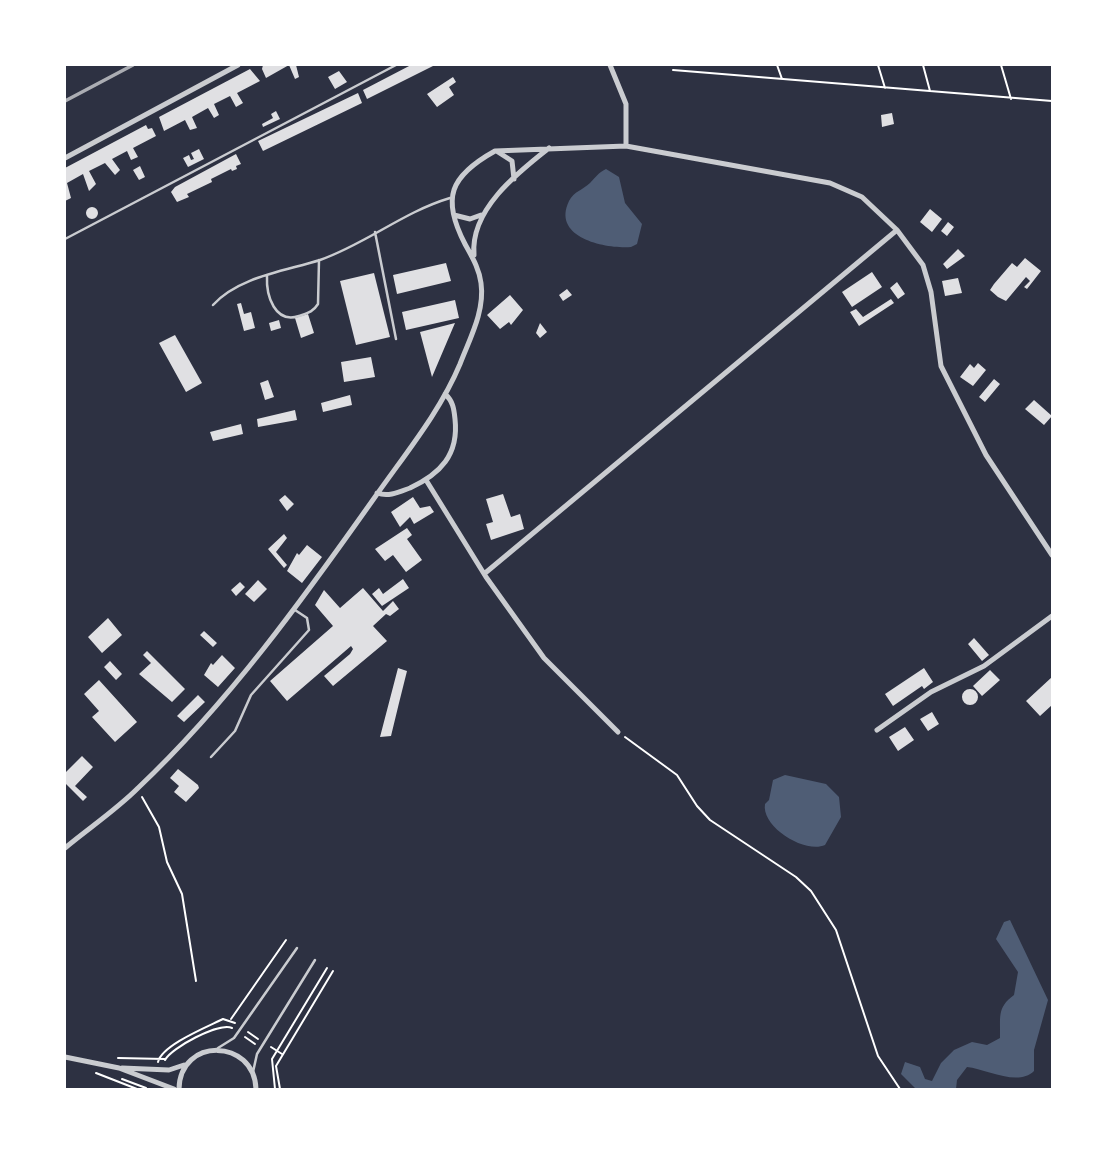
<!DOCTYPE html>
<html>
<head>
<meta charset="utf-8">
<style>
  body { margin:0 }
  #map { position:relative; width:1117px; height:1154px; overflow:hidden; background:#2d3142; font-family:"DM Sans",sans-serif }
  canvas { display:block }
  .frame { position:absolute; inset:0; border:66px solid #fff; pointer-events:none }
</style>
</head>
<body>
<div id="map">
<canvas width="1117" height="1154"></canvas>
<div class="frame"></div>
</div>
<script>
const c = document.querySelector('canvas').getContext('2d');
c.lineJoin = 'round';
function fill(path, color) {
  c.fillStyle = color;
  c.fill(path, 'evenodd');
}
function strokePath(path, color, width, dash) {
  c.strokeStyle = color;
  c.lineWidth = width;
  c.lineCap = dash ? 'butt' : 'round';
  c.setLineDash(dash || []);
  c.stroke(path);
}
fill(new Path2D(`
  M606,169L619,177L625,203L642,224L637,244L631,247C606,249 551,238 569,201C574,191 583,190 590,183C596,177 598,173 606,169Z
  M785,775L826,784L839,797L841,817L825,845C805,854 761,827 765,804L769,800L773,780Z
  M1010,920L1048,1000L1034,1050V1071C1018,1087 986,1069 967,1067L957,1080L956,1089H916L901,1074L905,1062L920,1067L925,1079L932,1081L941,1063L954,1050L972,1042L987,1045L1000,1038C1001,1018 996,1008 1014,995L1018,972L996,939L1004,922Z`), '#4f5d75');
fill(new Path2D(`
  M263,65H296L299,77L295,79L289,65L266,78L262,69Z
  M411,65H435L367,99L363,90Z
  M250,69L260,81L237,93L243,103L236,107L230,96L214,104L219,115L214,118L208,108L192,117L197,128L190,130L185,120L164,131L159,117Z
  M339,71L347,82L335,89L328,77Z
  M453,77L456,82L449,87L454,95L437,107L427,94Z
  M358,93L362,103L263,151L258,141Z
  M276,111L280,119L263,127L262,124L273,118L271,114Z
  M892,113L894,124L882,127L881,115Z
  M146,125L148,129L152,128L156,136L133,148L138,157L131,160L127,151L112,159L120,170L115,175L105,163L89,171L96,184L89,191L83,174L67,183L71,198L65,201V168Z
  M199,149L204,159L188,167L183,158L189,155L191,160L194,159L191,153Z
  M236,154L241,164L236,166L237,169L232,171L231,169L211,179L212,182L187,194L189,197L177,202L171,192L175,187Z
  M140,166L145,177L139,180L133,170Z
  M86 213a6 6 0 1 1 12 0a6 6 0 1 1-12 0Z
  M930,209L942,219L932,232L920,222Z
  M948,222L954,227L947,236L941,231Z
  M958,249L965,256L947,269L943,264Z
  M1025,258L1041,271L1027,289L1024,287L1030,281L1026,277L1006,301L998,297L990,290L994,284L1012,263L1017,267Z
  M446,263L451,281L397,294L393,275Z
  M872,272L882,287L852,307L842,292Z
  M374,273L390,337L356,345L340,281Z
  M958,278L962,293L945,296L942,281Z
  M897,282L905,294L898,299L890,288Z
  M567,289L572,295L563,301L559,295Z
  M510,295L523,310L511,325L509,322L500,329L487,315Z
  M891,299L894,303L859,326L850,312L856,309L863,317Z
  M455,300L459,318L406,330L402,312Z
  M241,303L244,314L251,312L255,328L244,331L237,304Z
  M308,314L314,333L301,338L295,318Z
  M279,320L281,328L271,331L269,323Z
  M455,323L432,377L420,332Z
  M540,323L547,332L540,338L536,333Z
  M175,335L202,383L186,392L159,343Z
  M371,357L375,377L344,382L341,362Z
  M978,363L986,370L973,386L960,377L970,364L974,368Z
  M994,379L1000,384L985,402L979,397Z
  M268,380L274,397L265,400L260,383Z
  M350,395L352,405L323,412L321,403Z
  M1034,400L1052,416L1044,425L1025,409Z
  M295,410L297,420L258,427L257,419Z
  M241,424L243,434L213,441L210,432Z
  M503,494L511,517L520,514L524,529L491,540L486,524L493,522L486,499Z
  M285,495L294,504L287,511L279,500Z
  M413,497L420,508L430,506L434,512L414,524L410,517L400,527L391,512Z
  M407,528L412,535L407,539L422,560L406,572L393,555L385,561L375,549Z
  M284,534L287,538L276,552L287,565L284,568L268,549Z
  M307,545L322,557L302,583L287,571L297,553L299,555Z
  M403,579L409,588L382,606L372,594L379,588L383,594Z
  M258,580L267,589L254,602L245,594Z
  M240,582L245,587L236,596L231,590Z
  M363,588L383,611L393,601L399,609L390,616L386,614L373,626L387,641L333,686L324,676L350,654L353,649L351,646L287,701L270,681L333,626L315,605L324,590L340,608Z
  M108,618L122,635L102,653L88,637Z
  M204,631L217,643L213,647L200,635Z
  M974,638L989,655L982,661L968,644Z
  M147,651L185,689L172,702L139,674L151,663L143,655Z
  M222,655L235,668L218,687L204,675L211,663L213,665Z
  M110,661L122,674L116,680L104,667Z
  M398,668L407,671L399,703L391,736L380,737Z
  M924,668L933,682L924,689L922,686L893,706L885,694Z
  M990,670L1000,680L982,696L973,686Z
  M1052,677V705L1040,716L1026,701Z
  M99,680L137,722L115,742L92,717L99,711L84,694Z
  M962 697a8 8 0 1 1 16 0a8 8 0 1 1-16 0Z
  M198,695L205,702L184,722L177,716Z
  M932,712L939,724L928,731L920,719Z
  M905,727L914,740L898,751L889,737Z
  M82,756L93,767L75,786L87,797L83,801L65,783V773Z
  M178,769L198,785L199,788L186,802L174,792L179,786L170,778Z`), '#e0e0e3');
strokePath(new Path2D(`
  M777,65L782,79
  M878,65L885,88
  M923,65L930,91
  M1001,65L1011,99
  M673,70L1052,101
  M625,737L677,775L697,806L710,820L796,877L811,891L836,930L878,1056L900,1089
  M142,797L159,827L167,862L182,894L196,981
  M231,1019L286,940
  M248,1032L258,1039
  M245,1037L255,1044
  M271,1047L282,1054
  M118,1058L165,1059
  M165,1060C171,1048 219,1022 232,1028
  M158,1062C162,1045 207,1027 223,1019L235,1023
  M96,1073L137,1089
  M122,1079L146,1088
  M275,1089L272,1059L327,968
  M280,1089L276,1066L333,971`), '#fff', 2);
strokePath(new Path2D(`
  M375,232L396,339
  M65,239L396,65
  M267,276C266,296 275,324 299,316C308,313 313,312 318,304L319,260
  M213,305C238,277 285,271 320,260C366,244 403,212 450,198
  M211,757L235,731L251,695L309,630L307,618L295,610
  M218,1048L234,1038L297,948
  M253,1072L257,1054L315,960`), '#caccd0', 2.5);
strokePath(new Path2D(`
  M610,65L626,104V146
  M498,152L512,161L514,179
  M65,158L238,65
  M454,215L470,219L481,215
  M474,255C470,210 517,173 549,148
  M426,480L486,577L544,658L618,732
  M377,493C389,497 399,492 410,488C440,474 459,455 455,419C454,409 453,401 445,394
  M484,574L897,230
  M877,730L931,692L984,666L1052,616
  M65,848C89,828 116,810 138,788C229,702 303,599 375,497C405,454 440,412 460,364C470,338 485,311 481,283C479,268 472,257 465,244C441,198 450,176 495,151L626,146L830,183L862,197L897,230L923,265L931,292L941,366L986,455L1052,555
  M65,1057L119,1068L174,1089
  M122,1068L169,1070L184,1065
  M179,1089C180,1037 254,1038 256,1089`), '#caccd0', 5);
strokePath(new Path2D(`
  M65,101L133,65`), '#abadb3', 3.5);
</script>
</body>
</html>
